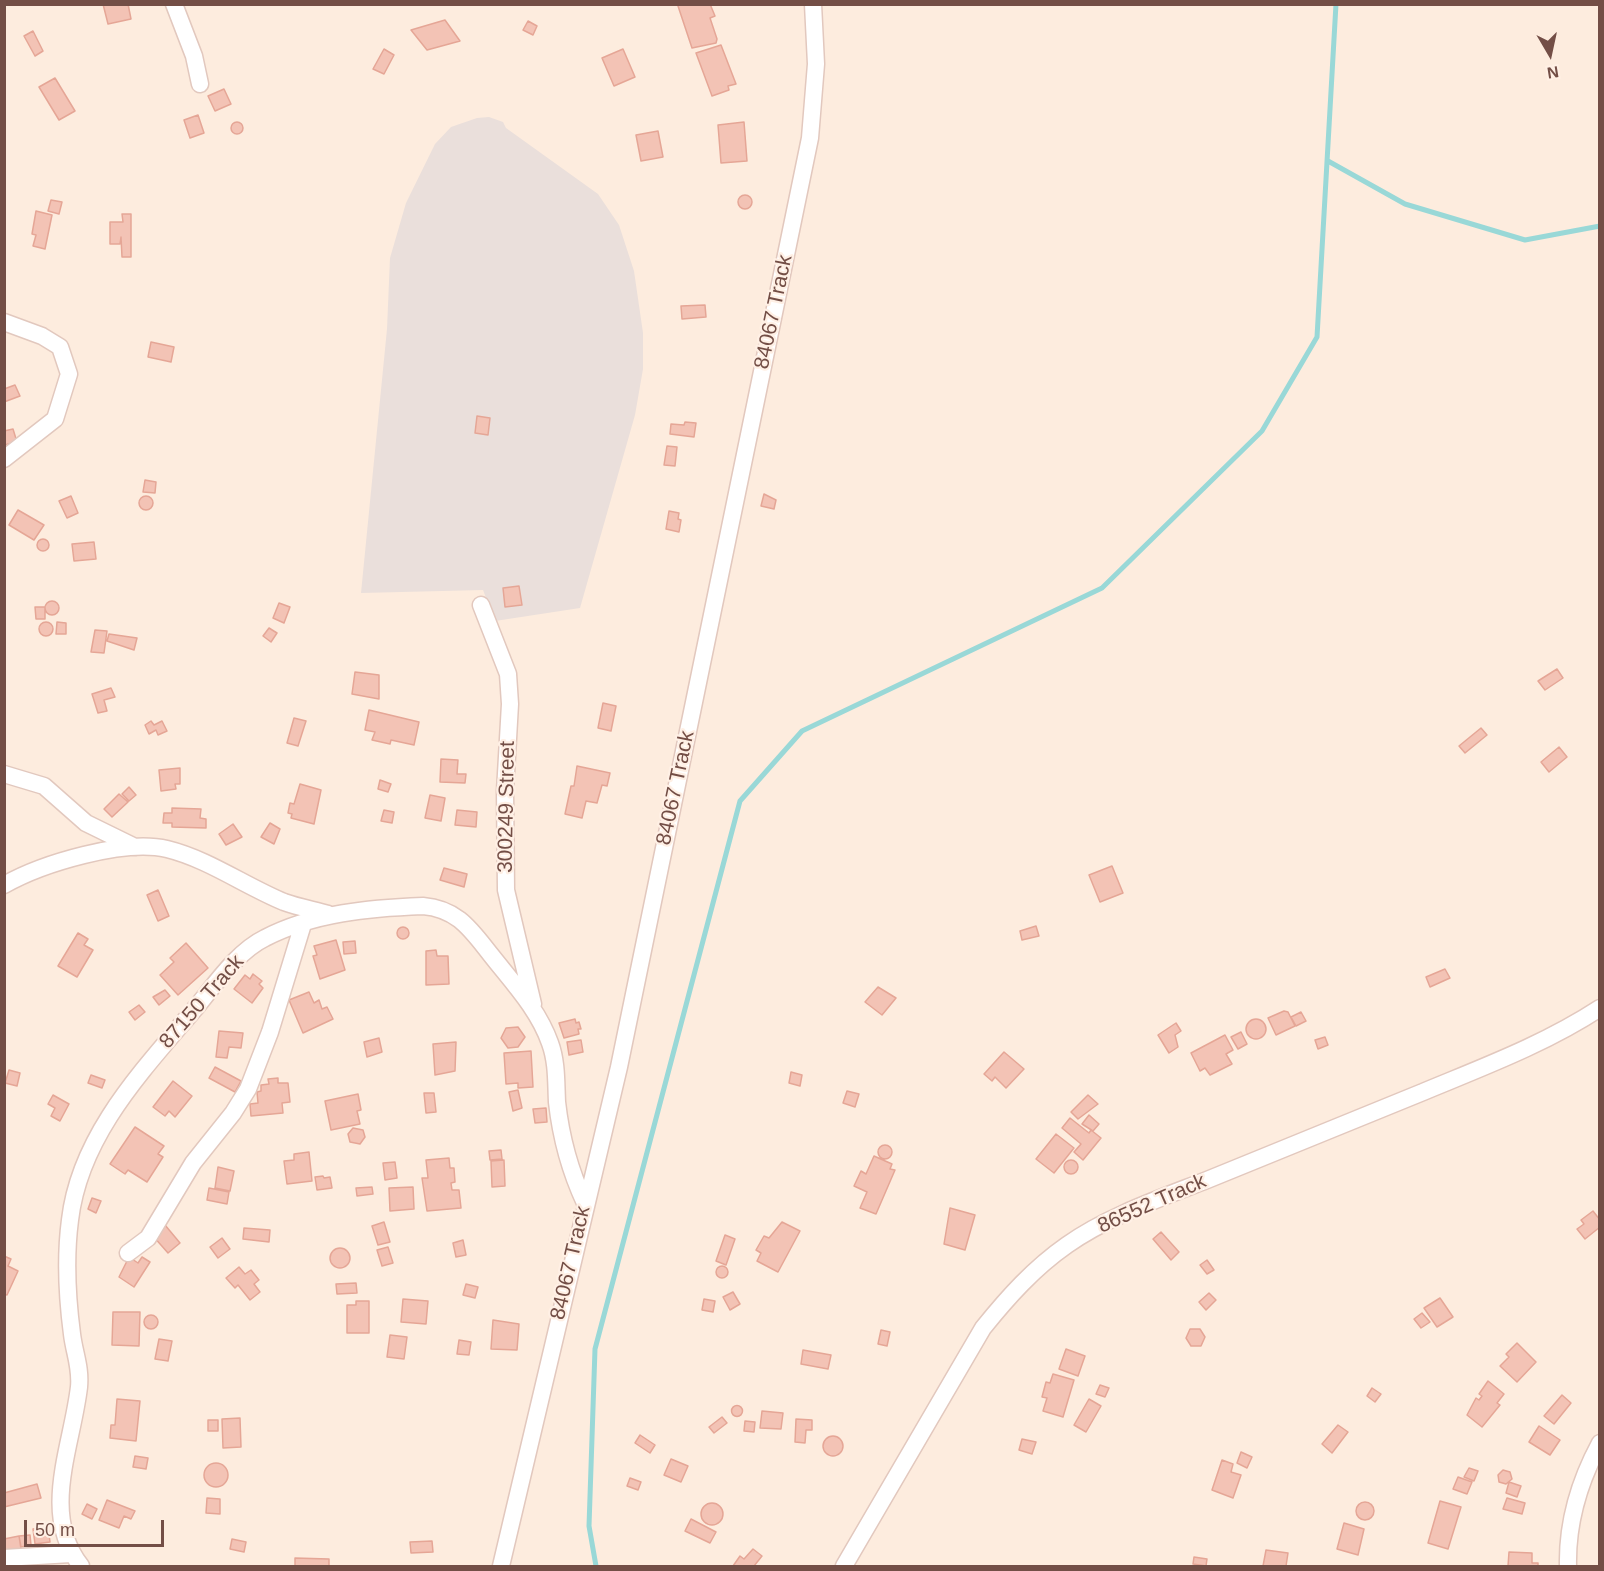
<!DOCTYPE html>
<html>
<head>
<meta charset="utf-8">
<style>
  body { margin:0 }
  #map { position:relative; width:1604px; height:1571px; overflow:hidden; background:#fdecde; font-family:Helvetica,sans-serif }
  canvas { display:block }
  .frame { position:absolute; inset:0; border:6px solid #734e46; pointer-events:none }
  .north { position:absolute; left:1520px; top:24px; width:60px; height:60px; -webkit-text-stroke:4px #fff0e5; paint-order:stroke; rotate:171deg; font-size:16px; font-weight:700; line-height:24px; text-align:center; color:#734e46 }
  .north::after { content:''; display:block; margin:auto; width:21px; height:27px; background:#734e46; clip-path:polygon(50% 0,100% 100%,50% 72%,0 100%) }
  .scale { position:absolute; left:24px; top:1520px; width:140px; height:27px; box-sizing:border-box; border:3px solid #734e46; border-top:0; padding-left:8px; font-size:18px; line-height:21px; white-space:nowrap; color:#734e46; -webkit-text-stroke:4px #fff0e5; paint-order:stroke }
</style>
</head>
<body>
<div id="map">
<canvas width="1604" height="1571"></canvas>
<div class="frame"></div>
<div class="north">N</div>
<div class="scale">50 m</div>
</div>
<script>
const c = document.querySelector('canvas').getContext('2d');
c.lineJoin = 'round';
function fill(path, color) {
  c.fillStyle = color;
  c.fill(path, 'evenodd');
}
function strokePath(path, color, width, dash) {
  c.strokeStyle = color;
  c.lineWidth = width;
  c.lineCap = dash ? 'butt' : 'round';
  c.setLineDash(dash || []);
  c.stroke(path);
}
function label(font, color, halo, rows, align = 'center') {
  c.font = font + ' Helvetica,sans-serif';
  c.lineWidth = 4.5;
  c.setLineDash([]);
  c.textBaseline = 'middle';
  c.strokeStyle = halo;
  c.fillStyle = color;
  for (const [text, x, y, turn = 0] of rows) {
    c.save();
    c.translate(x, y);
    c.rotate((+turn || 0) * Math.PI / 180);
    c.textAlign = isNaN(turn) ? turn : align;
    if (halo) c.strokeText(text, 0, 0);
    c.fillText(text, 0, 0);
    c.restore();
  }
}
fill(new Path2D(`
  M489,117L503,122L506,128L598,194L619,225L634,271L643,333V369L635,415L580,608L495,621L483,590L361,593L387,329L390,258L406,203L435,144L451,127L477,118Z`), '#eadfdb');
strokePath(new Path2D(`
  M1328,161L1405,204L1525,240L1600,226
  M596,1566L589,1526L595,1349L740,801L802,731L1102,588L1262,431L1317,337L1336,4`), '#99d8d7', 5);
const building = new Path2D(`
  M103,4H128L131,19L108,24Z
  M680,4H710L715,16L710,18L717,39L716,43L692,48L678,6Z
  M445,20L460,41L427,50L411,30Z
  M528,21L537,26L533,35L523,30Z
  M33,31L43,51L35,56L24,36Z
  M721,45L736,84L728,86L729,90L712,96L696,53Z
  M384,49L394,55L384,74L373,69Z
  M623,49L635,77L614,86L602,58Z
  M55,78L75,111L59,120L39,87Z
  M224,89L231,104L215,111L208,96Z
  M198,115L204,133L190,138L184,120Z
  M231 128a6 6 0 1 1 12 0a6 6 0 1 1-12 0Z
  M744,122L747,161L721,163L718,125Z
  M658,131L663,157L641,161L636,135Z
  M738 202a7 7 0 1 1 14 0a7 7 0 1 1-14 0Z
  M51,200L62,202L59,214L48,211Z
  M36,211L52,215L45,249L33,246L36,235L32,234Z
  M122,214H131V257H122L121,237L120,244H110V222H123Z
  M705,305L706,317L682,319L681,306Z
  M151,342L174,347L171,362L148,357Z
  M15,385L20,396L4,402V389Z
  M477,416L490,418L488,435L475,433Z
  M685,422L696,423L694,437L670,434L671,424L684,425Z
  M13,429L17,442L4,445V431Z
  M667,446L677,447L675,466L664,465Z
  M145,480L156,482L155,493L143,492Z
  M764,494L776,500L774,509L761,506Z
  M139 503a7 7 0 1 1 14 0a7 7 0 1 1-14 0Z
  M71,496L78,513L67,518L59,501Z
  M18,510L44,525L34,540L9,525Z
  M669,511L679,513L678,519L681,520L679,532L666,529Z
  M37 545a6 6 0 1 1 12 0a6 6 0 1 1-12 0Z
  M94,542L96,559L74,561L72,544Z
  M519,586L522,605L505,607L503,588Z
  M45 608a7 7 0 1 1 14 0a7 7 0 1 1-14 0Z
  M279,603L290,607L284,623L273,618Z
  M35,607H45V619H36Z
  M39 629a7 7 0 1 1 14 0a7 7 0 1 1-14 0Z
  M57,622L66,623V634H56Z
  M269,628L277,633L271,642L263,636Z
  M95,630L107,631L104,653L91,652Z
  M109,634L137,638L134,650L107,641Z
  M1557,669L1563,678L1545,690L1538,681Z
  M355,672L379,675V699L352,694Z
  M111,688L115,697L104,700L107,711L98,713L92,694Z
  M603,703L616,706L611,731L598,728Z
  M369,710L419,722L414,745L391,740L390,744L372,740L375,732L365,730Z
  M294,718L306,721L298,746L287,743Z
  M151,721L154,725L162,721L167,731L158,735L156,730L149,734L145,725Z
  M1481,728L1487,735L1465,753L1459,746Z
  M1559,747L1567,757L1549,772L1541,762Z
  M441,759L458,760L457,774H466L465,783L440,782Z
  M577,766L610,773L607,786L602,785L597,803L586,801L582,818L565,814L571,786H574Z
  M180,768V784H175L176,789L161,791L159,770Z
  M380,780L391,784L388,792L378,789Z
  M300,784L321,790L314,824L291,818L292,814L288,813L290,803L294,804Z
  M129,787L136,795L129,801L122,794Z
  M119,794L128,802L112,817L104,809Z
  M430,795L445,798L441,821L425,818Z
  M172,808L201,809L200,818L206,819V828L172,827V823H163L164,813H172Z
  M384,810L394,812L392,823L381,821Z
  M457,810L477,812L476,827L455,825Z
  M270,823L280,829L274,844L261,837Z
  M233,824L242,837L226,845L219,834Z
  M1112,866L1123,893L1100,902L1089,875Z
  M444,868L467,874L464,887L440,880Z
  M158,890L169,916L158,921L147,895Z
  M1036,926L1039,936L1022,940L1020,931Z
  M397 933a6 6 0 1 1 12 0a6 6 0 1 1-12 0Z
  M78,933L88,939L84,945L93,950L77,977L58,966Z
  M336,940L345,970L320,979L313,956L317,955L314,946Z
  M355,941L356,953L344,954L343,942Z
  M186,943L208,968L178,995L160,975L174,962L170,958Z
  M436,950L437,956H448L449,984L426,985V951Z
  M1445,969L1450,978L1430,987L1426,977Z
  M253,974L262,981L259,984L263,988L252,1003L234,989L245,975L250,979Z
  M878,987L896,998L882,1015L865,1002Z
  M165,990L170,996L159,1005L153,997Z
  M309,992L314,1003L319,1000L322,1009L327,1007L333,1019L303,1033L289,1000Z
  M139,1005L145,1012L135,1020L129,1012Z
  M1284,1011L1288,1012L1295,1026L1276,1035L1268,1018Z
  M1301,1012L1306,1021L1296,1026L1291,1017Z
  M575,1019L576,1023L579,1022L581,1029H578L579,1034L564,1038L559,1023Z
  M1246 1029a10 10 0 1 1 20 0a10 10 0 1 1-20 0Z
  M1176,1023L1181,1031L1175,1035L1178,1047L1169,1053L1158,1035Z
  M518,1027L525,1037L518,1047L508,1048L501,1038L506,1028Z
  M219,1031L243,1033L241,1048L229,1047L227,1058L216,1057Z
  M1241,1032L1247,1044L1238,1049L1231,1037Z
  M1225,1035L1233,1050L1226,1054L1232,1064L1210,1075L1205,1068L1200,1071L1191,1053Z
  M1325,1037L1328,1045L1318,1049L1315,1040Z
  M379,1038L382,1052L367,1057L364,1042Z
  M581,1040L583,1052L569,1055L567,1042Z
  M456,1042L455,1071L435,1075L433,1044Z
  M531,1051L533,1087L518,1088V1083L506,1084L504,1053Z
  M1004,1052L1024,1069L1006,1088L995,1077L992,1081L984,1074Z
  M215,1067L241,1081L235,1092L209,1078Z
  M9,1070L20,1073L17,1086L5,1083Z
  M791,1072L802,1075L800,1086L789,1083Z
  M91,1075L105,1080L102,1088L88,1083Z
  M278,1078V1083H288L290,1102L282,1103L283,1113L251,1116L250,1104L258,1103L257,1092L261,1091V1085L269,1084L268,1079Z
  M173,1081L192,1096L175,1117L169,1111L165,1116L153,1107Z
  M518,1090L522,1108L513,1111L509,1092Z
  M847,1091L859,1094L855,1107L843,1103Z
  M424,1093H434L436,1112L426,1113Z
  M358,1094L361,1110L357,1111L360,1124L331,1130L325,1101Z
  M53,1095L69,1104L60,1121L51,1116L55,1108L48,1104Z
  M1088,1095L1098,1104L1078,1119L1071,1112Z
  M546,1108L547,1122L535,1123L533,1109Z
  M1089,1115L1099,1124L1093,1131L1082,1124Z
  M1070,1118L1089,1133L1091,1130L1101,1138L1083,1160L1074,1152L1081,1144L1062,1128Z
  M135,1127L164,1146L158,1154L163,1157L147,1182L128,1170L125,1174L110,1164Z
  M353,1128L363,1130L365,1137L360,1144L350,1142L348,1134Z
  M1056,1134L1074,1148L1054,1173L1036,1159Z
  M878 1152a7 7 0 1 1 14 0a7 7 0 1 1-14 0Z
  M501,1150L502,1159L490,1160L489,1151Z
  M309,1152L312,1181L287,1184L284,1161L294,1160V1154Z
  M874,1156L892,1164L890,1169L895,1170L876,1214L860,1208L867,1192L854,1186L861,1171L866,1174Z
  M449,1158L450,1168H454L455,1182L451,1183L452,1190H459L461,1208L427,1211L422,1178H428L426,1160Z
  M504,1160L505,1186L492,1187L491,1161Z
  M1064 1167a7 7 0 1 1 14 0a7 7 0 1 1-14 0Z
  M395,1162L397,1178L385,1180L383,1163Z
  M218,1167L234,1171L230,1191L215,1188Z
  M323,1176L324,1178L330,1177L332,1188L317,1190L315,1177Z
  M372,1187L373,1194L357,1196L356,1188Z
  M413,1187L414,1209L390,1211L389,1188Z
  M209,1188L229,1192L227,1204L207,1200Z
  M92,1198L101,1201L96,1213L88,1209Z
  M950,1208L975,1215L965,1250L944,1244Z
  M1593,1211L1600,1220V1227L1585,1239L1577,1229L1584,1224L1581,1220Z
  M384,1222L390,1242L378,1245L372,1226Z
  M782,1222L800,1231L778,1272L757,1261L761,1253L756,1250L764,1236L769,1238Z
  M165,1225L180,1243L168,1253L153,1236Z
  M244,1228L270,1230L269,1242L243,1239Z
  M1161,1232L1179,1252L1171,1260L1153,1239Z
  M725,1235L735,1239L726,1265L716,1261Z
  M222,1238L230,1249L218,1258L210,1247Z
  M463,1240L466,1255L456,1257L453,1243Z
  M388,1247L393,1263L382,1266L377,1250Z
  M330 1258a10 10 0 1 1 20 0a10 10 0 1 1-20 0Z
  M4,1256L11,1259L8,1266L18,1271L7,1295L4,1294Z
  M129,1257L138,1263L142,1257L150,1262L134,1287L119,1277Z
  M1207,1260L1214,1270L1207,1274L1200,1265Z
  M716 1272a6 6 0 1 1 12 0a6 6 0 1 1-12 0Z
  M239,1267L245,1274L251,1270L259,1280L254,1284L260,1292L250,1300L238,1285L235,1288L226,1278Z
  M356,1283L357,1293L337,1294L336,1284Z
  M466,1284L478,1287L475,1298L463,1295Z
  M733,1292L740,1304L730,1310L723,1297Z
  M1209,1293L1216,1300L1206,1310L1199,1302Z
  M1440,1298L1453,1317L1437,1327L1424,1308Z
  M403,1299L428,1301L426,1324L401,1322Z
  M704,1299L715,1301L713,1312L702,1310Z
  M356,1301H369V1333H347V1305H356Z
  M113,1312H140L139,1346L112,1345Z
  M1422,1313L1430,1322L1421,1328L1414,1319Z
  M144 1322a7 7 0 1 1 14 0a7 7 0 1 1-14 0Z
  M493,1320L519,1324L517,1350L491,1349Z
  M1190,1329H1200L1205,1337L1201,1346H1191L1186,1338Z
  M881,1330L890,1332L887,1346L878,1344Z
  M390,1335L407,1337L404,1359L387,1357Z
  M159,1339L172,1341L168,1361L155,1359Z
  M459,1340L471,1342L469,1355L457,1354Z
  M1517,1343L1536,1362L1517,1382L1500,1366L1509,1357L1506,1354Z
  M1066,1349L1085,1356L1078,1376L1059,1369Z
  M803,1350L831,1355L828,1369L801,1364Z
  M1053,1374L1074,1380L1063,1417L1043,1411L1047,1398L1042,1397L1046,1382L1050,1383Z
  M1488,1381L1504,1394L1497,1403L1500,1405L1482,1427L1467,1415L1476,1398L1479,1400L1482,1396L1479,1394Z
  M1100,1385L1109,1388L1105,1397L1096,1394Z
  M1372,1388L1381,1394L1375,1402L1367,1396Z
  M1562,1395L1571,1403L1554,1424L1544,1416Z
  M117,1399L140,1401L136,1441L110,1438L111,1425H115Z
  M1089,1399L1101,1406L1086,1432L1074,1425Z
  M731.5 1411a5.5 5.5 0 1 1 11 0a5.5 5.5 0 1 1-11 0Z
  M762,1411L783,1413L781,1429L760,1428Z
  M722,1417L727,1423L714,1433L709,1427Z
  M240,1418L241,1447L223,1448L222,1419Z
  M796,1419L812,1420V1430H806L805,1443L795,1442Z
  M208,1420H218V1431H208Z
  M745,1421L755,1422L754,1432L744,1431Z
  M1338,1425L1348,1432L1332,1453L1322,1444Z
  M1539,1426L1560,1440L1550,1455L1529,1442Z
  M640,1435L655,1445L650,1453L635,1443Z
  M823 1446a10 10 0 1 1 20 0a10 10 0 1 1-20 0Z
  M1022,1439L1036,1442L1032,1454L1019,1450Z
  M1241,1452L1252,1457L1247,1468L1237,1463Z
  M135,1456L148,1458L146,1469L133,1467Z
  M671,1459L688,1466L681,1482L664,1475Z
  M1222,1460L1233,1464L1231,1472L1241,1475L1233,1498L1212,1490Z
  M204 1475a12 12 0 1 1 24 0a12 12 0 1 1-24 0Z
  M1469,1468L1478,1471L1474,1481L1464,1477Z
  M1503,1470L1510,1472L1512,1479L1506,1484L1499,1482L1498,1475Z
  M1458,1477L1472,1482L1467,1494L1453,1489Z
  M630,1478L641,1482L638,1490L627,1486Z
  M1509,1482L1521,1486L1517,1497L1506,1493Z
  M37,1484L41,1498L4,1507V1493Z
  M207,1498L220,1499V1514L206,1513Z
  M1507,1498L1525,1503L1522,1514L1503,1509Z
  M107,1500L135,1511L131,1519L124,1516L119,1528L99,1520Z
  M1440,1501L1461,1507L1448,1549L1428,1543Z
  M1356 1511a9 9 0 1 1 18 0a9 9 0 1 1-18 0Z
  M701 1514a11 11 0 1 1 22 0a11 11 0 1 1-22 0Z
  M87,1504L97,1509L92,1519L82,1514Z
  M691,1519L716,1532L710,1543L685,1531Z
  M1344,1523L1364,1529L1358,1555L1337,1549Z
  M48,1527L50,1542L35,1544L33,1529Z
  M30,1535L31,1545L21,1547L19,1536Z
  M19,1536L21,1549L4,1551V1539Z
  M232,1539L246,1542L244,1552L230,1549Z
  M432,1541L433,1552L411,1553L410,1542Z
  M753,1549L762,1556L754,1566H733L740,1556L744,1559Z
  M1266,1550L1288,1553L1286,1566H1263Z
  M1509,1552L1532,1553V1563H1538V1566H1508Z
  M1194,1557L1207,1559L1206,1566L1193,1564Z
  M295,1558L329,1559V1566H295Z`);
fill(building, '#f3c3b5');
strokePath(building, '#e5a696', 1.5);
const minor = new Path2D(`
  M174,4L194,56L200,84
  M4,322L42,336L60,347L69,374L55,419L4,459
  M481,605L508,674L510,704L505,791L506,890L533,1004
  M4,774L44,786L86,823L135,847
  M4,885C43,863 124,839 167,849C208,859 245,886 284,902C298,907 314,910 328,914
  M128,1253L148,1238L193,1163L233,1113L248,1089L270,1032L303,924
  M4,1558L71,1554
  M81,1566C40,1514 72,1447 79,1387C81,1367 74,1352 72,1334C67,1296 65,1258 70,1220C80,1134 144,1069 198,1005C216,983 238,951 265,938C313,913 370,908 423,906C458,909 471,930 491,955C513,983 538,1009 550,1043C557,1062 556,1082 557,1102C561,1138 570,1171 585,1203
  M501,1566L619,1067L810,138L816,64L813,4
  M844,1566L983,1328C1008,1297 1034,1268 1067,1245C1108,1216 1161,1198 1207,1180C1279,1150 1351,1121 1423,1092C1483,1067 1545,1044 1600,1008
  M1568,1566C1567,1522 1579,1482 1600,1443`);
strokePath(minor, '#e2c8be', 19);
strokePath(minor, '#fff', 16);
label('21px', '#734e46', '#fff0e5', [
  ["84067 Track",774,312,-78],
  ["84067 Track",676,788,-78],
  ["300249 Street",507,807,-89],
  ["87150 Track",202,1002,-49],
  ["86552 Track",1152,1204,-24],
  ["84067 Track",571,1263,-77]
]);
</script>
</body>
</html>
